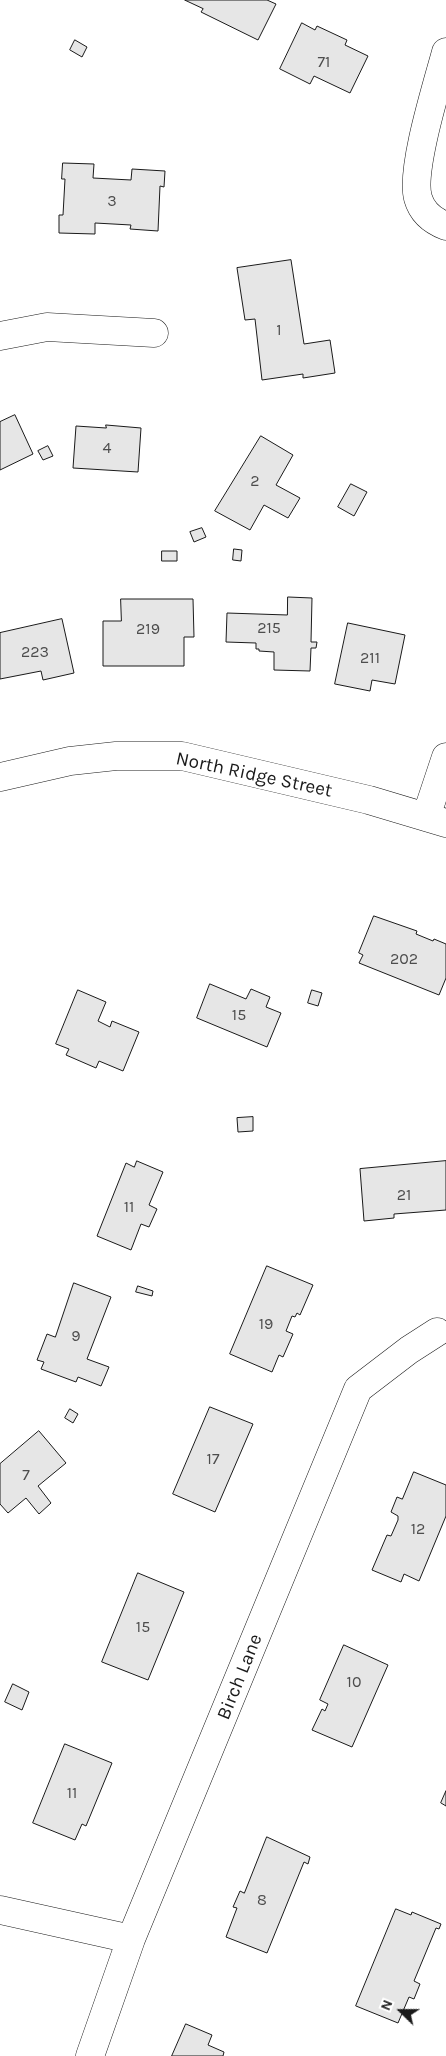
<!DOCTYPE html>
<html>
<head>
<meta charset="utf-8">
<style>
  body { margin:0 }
  #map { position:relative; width:446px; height:2056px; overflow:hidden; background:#fff; font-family:Karla,sans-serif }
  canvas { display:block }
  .north { position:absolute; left:376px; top:1986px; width:50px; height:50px; -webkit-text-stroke:4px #fff; paint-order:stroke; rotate:292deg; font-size:14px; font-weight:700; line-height:20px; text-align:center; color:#1a1a1a }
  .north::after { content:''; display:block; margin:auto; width:18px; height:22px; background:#1a1a1a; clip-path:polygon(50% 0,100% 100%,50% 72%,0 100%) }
</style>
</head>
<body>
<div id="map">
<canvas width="446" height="2056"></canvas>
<div class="north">N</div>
</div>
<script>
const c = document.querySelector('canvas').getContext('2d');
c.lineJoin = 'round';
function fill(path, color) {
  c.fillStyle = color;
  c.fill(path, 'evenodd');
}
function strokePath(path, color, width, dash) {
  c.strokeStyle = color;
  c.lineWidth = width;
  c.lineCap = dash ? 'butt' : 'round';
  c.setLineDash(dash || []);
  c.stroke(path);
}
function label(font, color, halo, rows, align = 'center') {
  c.font = font + ' Karla,sans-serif';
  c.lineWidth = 4;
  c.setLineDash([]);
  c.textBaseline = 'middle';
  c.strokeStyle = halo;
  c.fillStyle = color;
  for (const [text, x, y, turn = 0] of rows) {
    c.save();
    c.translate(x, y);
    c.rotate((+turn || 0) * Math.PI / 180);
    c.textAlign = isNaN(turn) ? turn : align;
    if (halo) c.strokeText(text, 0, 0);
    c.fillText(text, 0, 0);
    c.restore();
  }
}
const building = new Path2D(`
  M185,0H267L276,4L258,40L201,12L203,9Z
  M302,23L315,30L317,26L347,40L345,45L368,56L350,93L314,76L310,84L280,69Z
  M75,40L87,47L82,57L70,50Z
  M63,163L94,164L93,178L131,180L132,169L165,171L164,187L160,186L158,231L130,229L131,225L95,223V234L59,233V215H63L65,179H62Z
  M291,260L304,344L330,340L335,373L303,378V374L262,380L255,319L245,320L237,268Z
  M15,415L33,454L0,470V422Z
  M106,425L141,428L138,472L73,468L76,426L106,428Z
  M261,436L293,455L276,485L300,498L288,518L264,505L250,530L215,511Z
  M48,446L53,456L43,460L38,451Z
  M351,484L367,492L354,516L338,507Z
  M202,528L206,537L194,542L190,532Z
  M234,549L242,550L241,561L233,560Z
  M162,551H177V561H162Z
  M288,597L312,598L311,642H317L316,648H311L310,671L274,670V652L259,651V649H256V643L226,642L227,613L287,615Z
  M121,599H193L194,637H184V666H103V621H121Z
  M62,619L74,673L43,680L41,671L0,679V633Z
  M348,623L405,635L395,684L372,680L370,691L335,684Z
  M374,916L417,931L416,934L433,941L434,939L446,944V978L439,995L359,963L363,955L359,953Z
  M210,984L246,999L251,989L270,997L266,1007L281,1013L267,1047L197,1018Z
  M78,990L106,1002L98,1021L110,1027L112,1021L139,1032L123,1071L99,1061L96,1068L66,1055L69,1049L56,1044Z
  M312,990L322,993L318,1006L308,1003Z
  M253,1117V1131L238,1132L237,1118Z
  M137,1161L163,1172L149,1205L157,1209L149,1227L141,1224L131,1250L97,1236L126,1163L134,1167Z
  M446,1161V1210L394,1214V1218L364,1221L360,1169Z
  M267,1266L313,1285L300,1315L297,1313L295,1317L292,1316L286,1331L293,1334L283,1357L279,1355L272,1372L230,1354Z
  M74,1283L111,1297L87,1359L109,1367L101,1386L78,1377L76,1382L41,1369L44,1362L37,1360L47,1334L55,1337Z
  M138,1286L153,1291L152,1296L136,1292Z
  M210,1407L253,1424L215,1512L173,1494Z
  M70,1409L78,1414L73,1423L65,1418Z
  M39,1431L66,1463L38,1486L51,1503L39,1514L26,1498L8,1513L0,1504V1464Z
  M414,1472L446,1485V1516L419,1581L404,1574L401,1582L372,1570L387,1535L391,1536L398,1520V1516L391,1512L397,1497L402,1499Z
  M138,1573L184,1592L148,1680L102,1662Z
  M344,1645L388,1665L352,1747L312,1730L322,1709L325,1711L328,1704L320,1700Z
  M13,1684L29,1692L22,1710L5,1702Z
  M65,1744L112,1763L86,1826L82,1824L75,1840L33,1823Z
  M446,1791V1806L441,1803Z
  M267,1837L310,1857L308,1864L304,1862L267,1953L226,1937L237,1908L233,1907L240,1891L244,1893Z
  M396,1909L411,1915L412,1912L441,1924L439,1929L436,1928L414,1981L420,1984L414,1999L409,1997L398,2023L356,2006Z
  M186,2024L212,2035L208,2045L224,2052L223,2056H172Z`);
fill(building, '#e6e6e6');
strokePath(building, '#1a1a1a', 1);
const minor = new Path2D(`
  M446,52C438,82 410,170 418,198C422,212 433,221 446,226
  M0,336L47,327L154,333
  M0,777L70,761L116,756H182L369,800L446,823
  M426,817L446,757
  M0,1910L131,1939
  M90,2056L131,1939L358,1389L409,1350L437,1332`);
strokePath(minor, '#1a1a1a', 29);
strokePath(minor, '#fff', 28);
label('16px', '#4d4d4d', null, [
  ["71",324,62],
  ["3",112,201],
  ["1",279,330],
  ["4",107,448],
  ["2",255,481],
  ["215",269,628],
  ["219",148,629],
  ["223",35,652],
  ["211",370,658],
  ["202",404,959],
  ["15",239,1015],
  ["21",404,1195],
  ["11",129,1207],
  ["19",266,1324],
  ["9",76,1336],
  ["17",213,1459],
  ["7",26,1475],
  ["12",418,1529],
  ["15",143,1627],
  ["10",354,1682],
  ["11",72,1793],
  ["8",262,1900]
]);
label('19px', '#1a1a1a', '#fff', [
  ["North Ridge Street",254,775,12],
  ["Birch Lane",240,1677,-68]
]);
</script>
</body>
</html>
